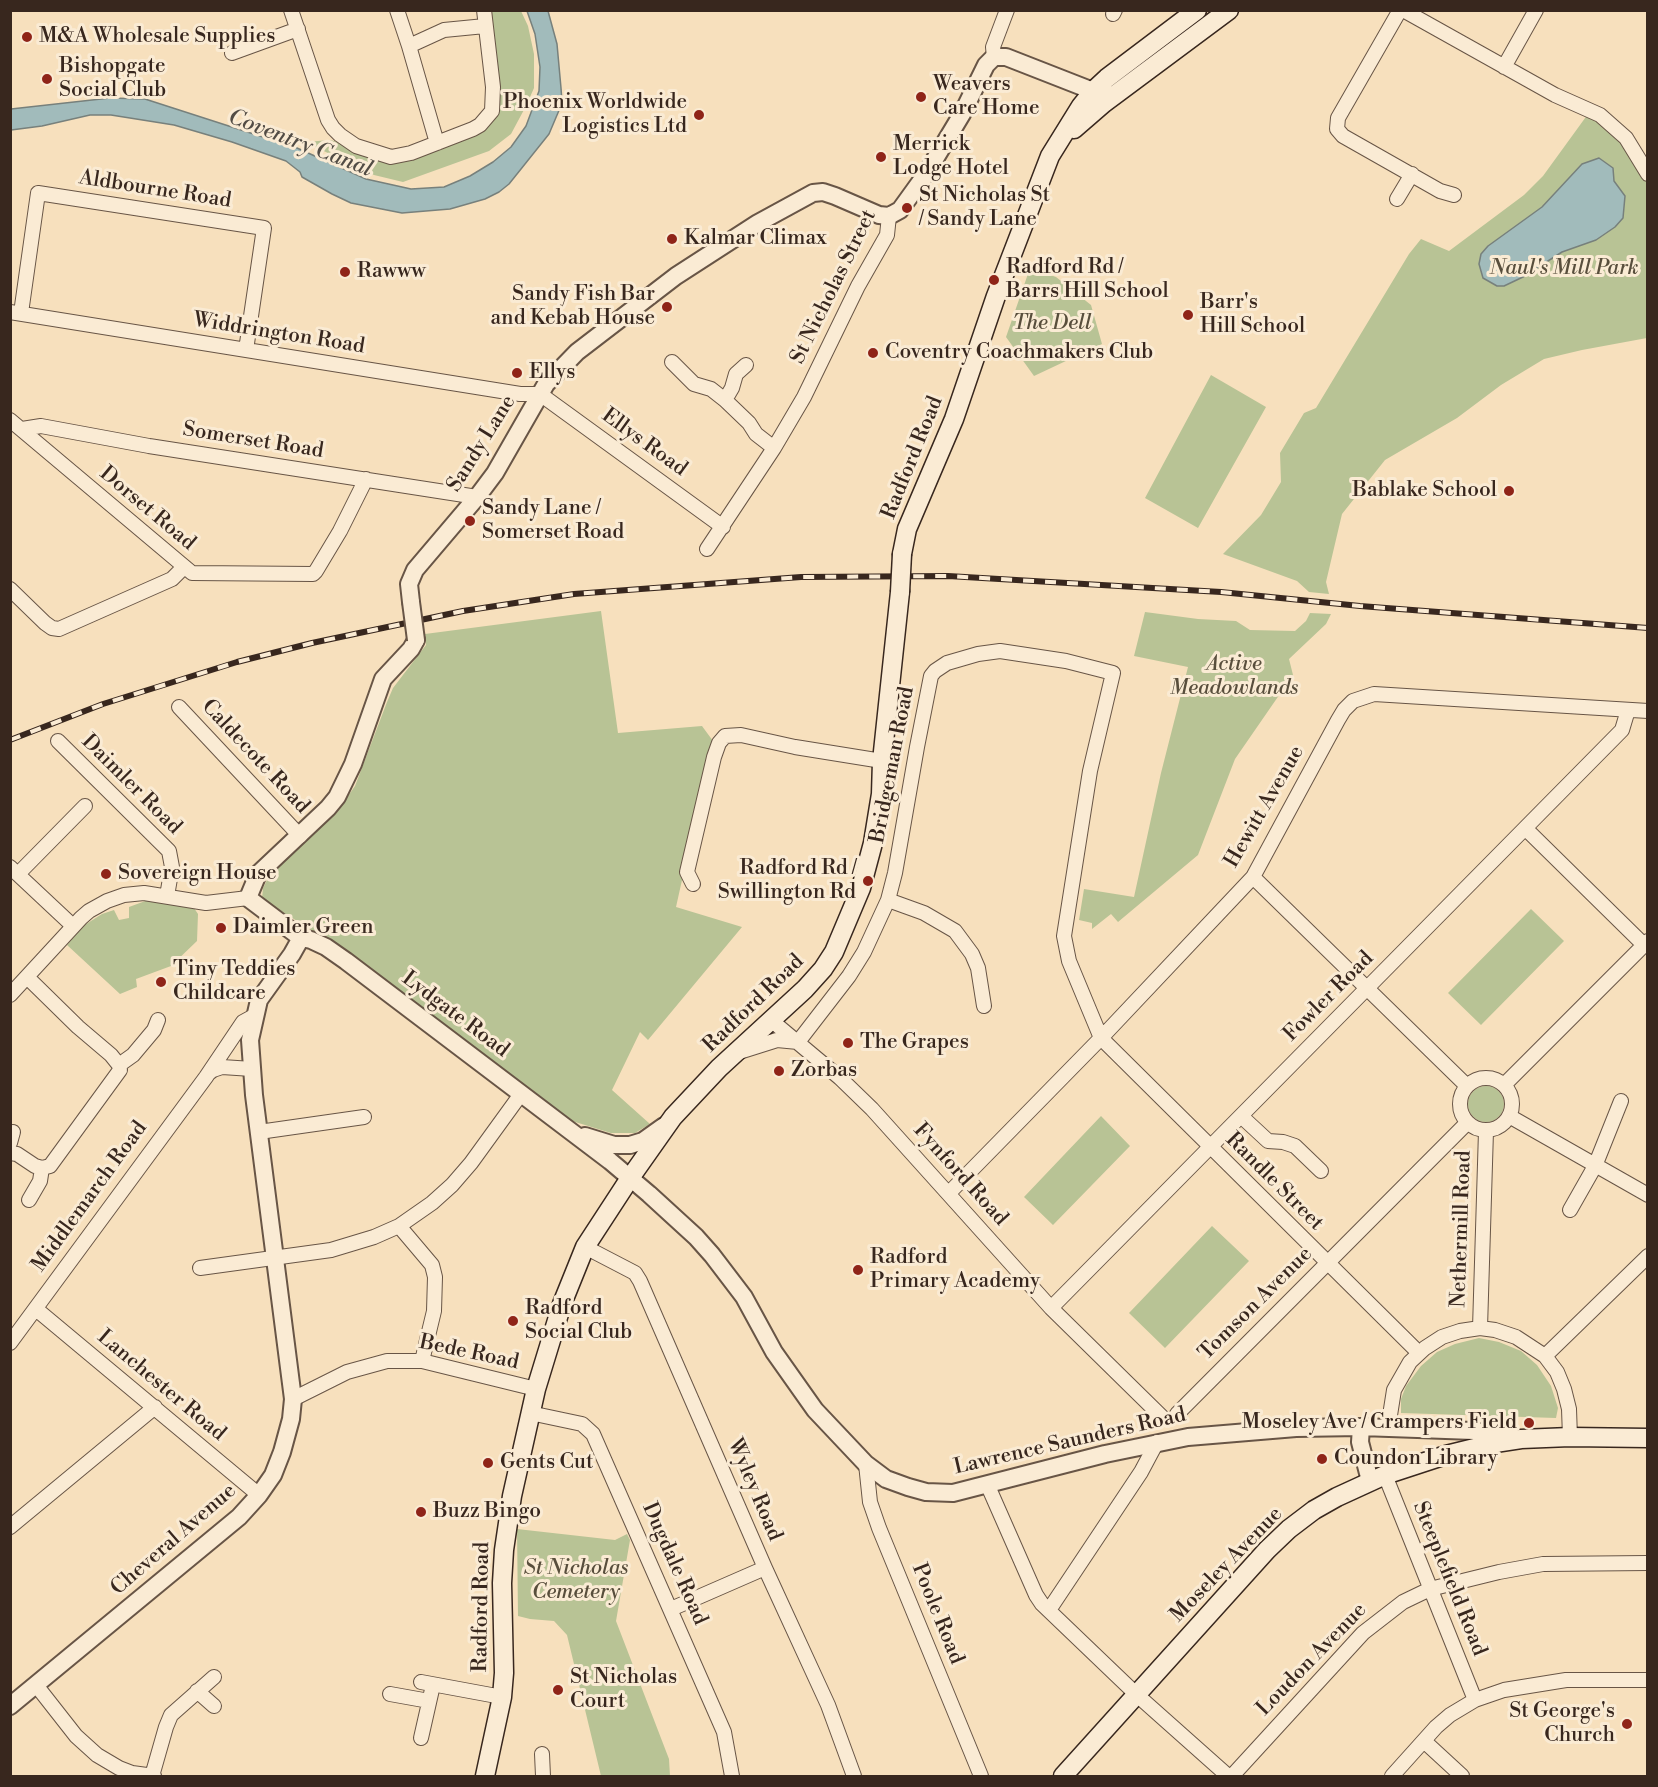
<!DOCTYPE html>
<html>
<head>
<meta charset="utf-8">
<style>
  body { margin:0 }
  #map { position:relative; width:1658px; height:1787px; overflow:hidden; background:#f7e0bd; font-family:"Libre Bodoni",serif }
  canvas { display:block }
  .frame { position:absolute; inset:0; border:12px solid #38271e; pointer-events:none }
</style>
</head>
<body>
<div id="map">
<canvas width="1658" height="1787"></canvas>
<div class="frame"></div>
</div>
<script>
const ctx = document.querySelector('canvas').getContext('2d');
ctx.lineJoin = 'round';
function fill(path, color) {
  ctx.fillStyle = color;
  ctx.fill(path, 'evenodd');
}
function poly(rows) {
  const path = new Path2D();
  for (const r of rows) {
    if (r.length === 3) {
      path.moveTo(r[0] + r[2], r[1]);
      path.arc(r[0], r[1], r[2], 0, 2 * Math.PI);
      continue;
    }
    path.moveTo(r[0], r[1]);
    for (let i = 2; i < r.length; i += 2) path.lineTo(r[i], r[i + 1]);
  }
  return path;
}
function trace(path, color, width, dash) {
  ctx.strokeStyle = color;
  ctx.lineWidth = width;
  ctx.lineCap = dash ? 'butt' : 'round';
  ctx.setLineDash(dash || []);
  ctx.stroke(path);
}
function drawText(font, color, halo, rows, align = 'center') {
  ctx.font = font + ' "Libre Bodoni",serif';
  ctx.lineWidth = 6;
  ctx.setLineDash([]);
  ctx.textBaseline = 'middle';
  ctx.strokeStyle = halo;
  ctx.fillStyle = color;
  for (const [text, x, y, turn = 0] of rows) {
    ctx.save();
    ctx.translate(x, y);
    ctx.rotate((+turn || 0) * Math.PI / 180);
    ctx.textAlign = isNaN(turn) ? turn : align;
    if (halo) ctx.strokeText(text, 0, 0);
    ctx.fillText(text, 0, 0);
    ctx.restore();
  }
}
fill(poly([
  [486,11,521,11,528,26,534,54,534,88,526,106,511,134,489,151,403,182,374,175,305,142,331,140,388,160,495,113],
  [1588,114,1621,139,1647,180,1647,338,1582,350,1544,359,1501,385,1457,418,1385,460,1342,514,1326,582,1329,594,1309,592,1297,581,1223,554,1261,515,1281,482,1280,453,1304,413,1316,408,1409,254,1421,239,1449,251,1524,195,1543,176],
  [1030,268,1056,277,1091,305,1102,344,1034,376,1006,337],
  [1211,375,1266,407,1198,528,1145,498],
  [601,611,618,733,702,726,713,741,676,907,742,927,648,1040,640,1032,612,1090,650,1124,635,1133,611,1133,572,1121,324,938,262,899,263,888,269,876,337,812,355,786,387,702,393,688,426,645,425,634],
  [1145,612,1198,619,1236,621,1250,630,1295,631,1306,621,1310,613,1331,614,1326,624,1289,659,1293,675,1235,759,1198,855,1118,922,1111,914,1092,929,1092,923,1079,920,1084,889,1134,897,1161,773,1188,667,1134,656],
  [148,900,192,905,198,914,197,941,171,966,136,979,137,987,120,994,67,945,83,926,102,914,114,910,119,920,129,918,129,907],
  [1531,909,1564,941,1481,1025,1448,993],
  [1486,1104,18],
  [1101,1116,1130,1146,1053,1225,1024,1197],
  [1212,1226,1249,1261,1165,1348,1129,1313],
  [1479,1338,1499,1342,1521,1351,1537,1365,1551,1386,1558,1408,1556,1418,1401,1413,1401,1399,1406,1386,1421,1366,1437,1352,1455,1344],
  [517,1529,615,1540,627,1534,630,1540,616,1621,669,1759,670,1776,601,1776,567,1635,554,1621,530,1619,518,1616]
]), '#b8c395');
const water = poly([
  [527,11,548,11,557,44,561,88,562,102,560,108,549,134,509,184,499,192,485,199,450,209,402,213,351,203,332,194,302,177,300,172,286,161,232,142,174,125,111,115,90,115,42,126,11,130,11,109,110,98,145,99,297,148,366,179,411,189,444,187,470,176,493,162,511,147,526,126,539,91,540,67,535,34,527,11],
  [1599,158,1613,168,1614,181,1625,196,1623,218,1615,227,1596,240,1562,252,1523,277,1504,286,1497,286,1483,278,1479,264,1481,254,1488,246,1542,207,1582,164,1599,158]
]);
fill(water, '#a1bbbb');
trace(water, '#77807c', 1.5);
const minor = poly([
  [291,10,328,120,333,128,340,135,356,146,391,157,411,153,473,129,480,125,492,111,493,87,484,10],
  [397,10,409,46,437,143],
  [1400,10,1338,118,1337,129,1343,136,1440,191,1454,195],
  [1403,10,1555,95,1600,115,1626,138,1648,174],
  [1113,14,1115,10],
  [409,46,444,30,485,26],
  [232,53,298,29],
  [994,57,993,47,1007,10],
  [1504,67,1536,10],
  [1397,199,1412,174],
  [10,312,520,394,540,394,723,527],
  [21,313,38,193,264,228,246,350],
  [672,362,694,384,711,389,725,400,749,423,756,434,774,448],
  [725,400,732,388,736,374,746,365],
  [10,420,192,573,313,574,316,571,340,531,366,479],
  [22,429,41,426,149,446,477,497],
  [707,549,774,448,804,397,858,286,887,235,889,216],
  [10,589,45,623,52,628,59,629,172,579,183,568],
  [179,707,300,836],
  [58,741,169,851,172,867,167,896],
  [1526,829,1644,945],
  [10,867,73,926],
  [18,874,85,806],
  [1253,877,1467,1086],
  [693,884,687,872,714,757,719,743,725,736,741,735,795,747,882,761],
  [888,900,924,913,955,931,972,954,978,968,984,1006],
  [10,995,81,918,89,911,107,901,124,895,144,893,206,903,248,898],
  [772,1021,840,1078,872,1109,1051,1308,1162,1417],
  [739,1052,777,1040,798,1042,849,976,864,952,888,900,895,873,917,747,931,676,935,671,947,663,978,654,1000,651,1066,661,1113,673,1090,771,1064,936,1069,961,1101,1038,1419,1353],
  [119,1065,133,1055,154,1030,158,1020],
  [209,1073,213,1070,222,1067,252,1069],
  [1486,1104,26],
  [1504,1085,1648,941],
  [1241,1116,1268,1141,1283,1142,1295,1146,1321,1171],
  [1509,1116,1648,1195],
  [259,1132,364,1117],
  [10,1143,13,1132],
  [10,1153,17,1154,35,1166,42,1168,50,1166,120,1070,119,1065,111,1055,78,1027,27,977],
  [949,1193,1101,1038,1253,877,1338,720,1344,710,1353,701,1374,694,1648,711],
  [29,1200,40,1181,42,1168],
  [1570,1210,1595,1166,1621,1101],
  [399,1226,432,1265,435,1277,434,1311,422,1361],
  [585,1247,635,1273,640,1281,765,1568,828,1705,854,1776],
  [200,1268,331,1250,374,1237,399,1226,432,1203,452,1185,471,1163,521,1094],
  [1051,1308,1622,730,1628,710],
  [36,1309,259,1495],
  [1480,1328,1486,1131],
  [10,1343,206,1077,243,1022,254,1016],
  [1545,1356,1648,1256],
  [293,1399,347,1372,387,1361,422,1361,536,1389],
  [530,1413,582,1424,593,1434,724,1732,732,1776],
  [1177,1414,1467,1123],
  [1388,1428,1394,1390,1410,1362,1425,1348,1442,1337,1460,1331,1480,1328,1495,1330,1516,1337,1545,1356,1557,1372,1564,1389,1569,1409,1570,1437],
  [866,1464,870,1502,879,1528,981,1776],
  [1385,1475,1475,1700],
  [988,1486,1036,1595,1042,1604,1137,1695,1228,1776],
  [10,1527,155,1407],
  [671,1609,765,1568],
  [1049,1610,1141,1472,1157,1442],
  [421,1682,502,1697],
  [36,1685,76,1736,97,1755,119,1768,132,1773,154,1776],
  [197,1691,214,1706],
  [390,1694,429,1701],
  [421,1738,433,1685],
  [1424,1741,1462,1776],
  [542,1754,543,1776],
  [152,1776,166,1727,171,1715,214,1677],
  [1232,1776,1363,1633,1403,1602,1430,1589,1499,1572,1543,1564,1648,1563],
  [1392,1776,1436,1727,1450,1715,1475,1700,1504,1690,1566,1680,1648,1680]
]);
const tertiary = poly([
  [411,602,409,584,415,570,477,497,495,473,546,384,577,352,676,276,758,223,813,193,823,192,835,196,879,215,889,216,900,210,926,174,962,114,986,65,994,57,1006,57,1093,91],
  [416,640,411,649,383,679,353,764,337,797,328,808,258,874,248,898,301,938,311,940,326,947,346,961,610,1161,649,1194,696,1237,712,1255,744,1297,774,1352,815,1410,866,1464,886,1479,908,1487,926,1492,953,1493,1105,1454,1188,1437,1296,1428,1361,1427,1474,1431,1514,1438],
  [585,1136,614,1145,630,1145,643,1141,664,1126],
  [1361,1427,1360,1442,1370,1481],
  [10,1706,239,1517,259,1495,273,1475,282,1452,291,1419,293,1399,254,1095,250,1040,259,1000,292,954,301,938]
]);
const secondary = poly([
  [1074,129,1104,103,1229,10],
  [902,554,907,529,954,419,996,296,1050,156,1081,106,1093,91,1107,78,1197,10],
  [485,1776,502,1697,504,1673,502,1583,504,1550,512,1496,536,1389,562,1304,585,1247,630,1178,673,1117,719,1068,805,989,823,969,834,952,861,888,873,843,881,794,882,761,900,592],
  [1063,1776,1267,1550,1289,1529,1314,1510,1337,1497,1385,1475,1446,1455,1495,1443,1521,1439,1570,1437,1648,1438]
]);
trace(minor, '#685546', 16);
trace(tertiary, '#685546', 20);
trace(secondary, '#38271e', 21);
trace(minor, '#faebd4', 14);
trace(tertiary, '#faebd4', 16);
trace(secondary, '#faebd4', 18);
const rail = poly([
  [10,740,103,704,237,662,312,643,463,611,574,594,801,577,948,576,1221,592,1360,606,1648,628]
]);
trace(rail, '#38271e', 6);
trace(rail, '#faebd4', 4, [11]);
const tertiaryBridge = poly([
  [411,602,416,640]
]);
const secondaryBridge = poly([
  [900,592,902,554]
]);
trace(tertiaryBridge, '#685546', 20, []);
trace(secondaryBridge, '#38271e', 21, []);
trace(tertiaryBridge, '#faebd4', 16);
trace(secondaryBridge, '#faebd4', 18);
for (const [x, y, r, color] of [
  [27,37,6,"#8f2418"],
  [47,79,6,"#8f2418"],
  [921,97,6,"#8f2418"],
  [699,115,6,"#8f2418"],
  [881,157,6,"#8f2418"],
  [907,208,6,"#8f2418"],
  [672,239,6,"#8f2418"],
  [345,272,6,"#8f2418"],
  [994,280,6,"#8f2418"],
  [667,307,6,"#8f2418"],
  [1188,315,6,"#8f2418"],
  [873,353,6,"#8f2418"],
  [517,373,6,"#8f2418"],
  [1509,491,6,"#8f2418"],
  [470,521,6,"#8f2418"],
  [106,874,6,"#8f2418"],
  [868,881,6,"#8f2418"],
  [221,928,6,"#8f2418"],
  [161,982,6,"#8f2418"],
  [848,1043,6,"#8f2418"],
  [779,1071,6,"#8f2418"],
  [858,1270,6,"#8f2418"],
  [513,1321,6,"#8f2418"],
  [1529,1423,6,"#8f2418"],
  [1322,1459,6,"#8f2418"],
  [488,1463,6,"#8f2418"],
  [421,1512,6,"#8f2418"],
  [558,1690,6,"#8f2418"],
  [1627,1724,6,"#8f2418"]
]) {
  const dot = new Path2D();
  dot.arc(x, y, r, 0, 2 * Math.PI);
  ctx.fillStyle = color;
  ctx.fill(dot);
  trace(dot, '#faebd4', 2);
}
drawText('21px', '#38271e', '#faebd4', [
  ["M&A Wholesale Supplies",39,37],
  ["Bishopgate",59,67],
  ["Social Club",59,91],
  ["Weavers",933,85],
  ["Care Home",933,109],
  ["Phoenix Worldwide",687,103,"right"],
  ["Logistics Ltd",687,127,"right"],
  ["Merrick",893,145],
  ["Lodge Hotel",893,169],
  ["St Nicholas St",919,196],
  ["/ Sandy Lane",919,220],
  ["Kalmar Climax",684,239],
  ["Radford Rd /",1006,268],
  ["Barrs Hill School",1006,292],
  ["Rawww",357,272],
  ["Sandy Fish Bar",655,295,"right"],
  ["and Kebab House",655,319,"right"],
  ["Barr's",1200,303],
  ["Hill School",1200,327],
  ["Coventry Coachmakers Club",885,353],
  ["Ellys",529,373],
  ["Bablake School",1497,491,"right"],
  ["Sandy Lane /",482,509],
  ["Somerset Road",482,533],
  ["Radford Rd /",856,869,"right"],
  ["Swillington Rd",856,893,"right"],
  ["Sovereign House",118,874],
  ["Daimler Green",233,928],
  ["Tiny Teddies",173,970],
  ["Childcare",173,994],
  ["The Grapes",860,1043],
  ["Zorbas",791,1071],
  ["Radford",870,1258],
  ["Primary Academy",870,1282],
  ["Radford",525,1309],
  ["Social Club",525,1333],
  ["Moseley Ave / Crampers Field",1517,1423,"right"],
  ["Coundon Library",1334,1459],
  ["Gents Cut",500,1463],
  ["Buzz Bingo",433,1512],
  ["St Nicholas",570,1678],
  ["Court",570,1702],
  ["St George's",1615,1712,"right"],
  ["Church",1615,1736,"right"]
], 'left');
drawText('21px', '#38271e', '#faebd4', [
  ["Aldbourne Road",155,190,9],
  ["St Nicholas Street",834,287,-64],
  ["Widdrington Road",279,334,9],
  ["Somerset Road",253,441,9],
  ["Ellys Road",644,443,36],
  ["Sandy Lane",482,444,-58],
  ["Radford Road",913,458,-68],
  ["Dorset Road",147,509,40],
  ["Caldecote Road",255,757,47],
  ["Bridgeman Road",893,765,-79],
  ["Daimler Road",131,785,45],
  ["Hewitt Avenue",1265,807,-60],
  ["Fowler Road",1329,997,-45],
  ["Radford Road",754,1004,-44],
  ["Lydgate Road",455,1015,37],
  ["Fynford Road",960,1175,48],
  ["Randle Street",1274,1182,45],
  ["Middlemarch Road",90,1197,-54],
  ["Nethermill Road",1462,1229,-88],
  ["Tomson Avenue",1256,1304,-45],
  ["Bede Road",469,1353,12],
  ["Lanchester Road",161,1386,40],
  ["Lawrence Saunders Road",1070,1442,-13],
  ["Wyley Road",754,1490,67],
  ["Cheveral Avenue",174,1540,-41],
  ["Dugdale Road",674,1564,66],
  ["Moseley Avenue",1227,1565,-46],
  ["Steeplefield Road",1449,1579,68],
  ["Radford Road",482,1607,-89],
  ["Poole Road",937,1614,68],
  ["Loudon Avenue",1312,1660,-46]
]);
drawText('italic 21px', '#584e3c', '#faebd4', [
  ["Naul's Mill Park",1564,269],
  ["The Dell",1052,324],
  ["Active",1234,665],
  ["Meadowlands",1234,689],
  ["St Nicholas",576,1569],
  ["Cemetery",576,1593]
]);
drawText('italic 22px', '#524c45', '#faebd4', [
  ["Coventry Canal",300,144,21]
]);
</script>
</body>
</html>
